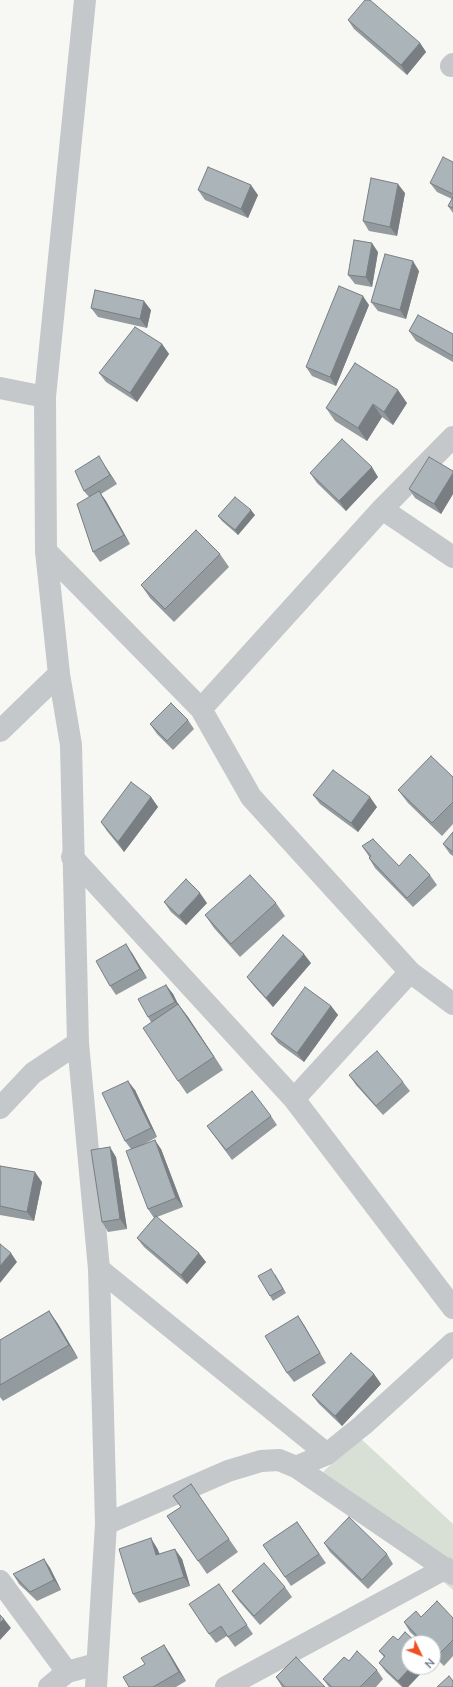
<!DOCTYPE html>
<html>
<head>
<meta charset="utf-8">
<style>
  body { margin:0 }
  #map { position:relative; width:453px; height:1687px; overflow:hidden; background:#f7f7f4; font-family:"Nunito Sans",sans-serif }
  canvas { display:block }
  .north { position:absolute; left:401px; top:1635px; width:40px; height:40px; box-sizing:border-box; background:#fff; border:1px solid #c1c9cf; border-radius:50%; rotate:133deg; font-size:11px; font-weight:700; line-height:16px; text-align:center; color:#657786 }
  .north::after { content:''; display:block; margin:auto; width:14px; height:18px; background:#ec521f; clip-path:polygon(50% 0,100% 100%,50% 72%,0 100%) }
</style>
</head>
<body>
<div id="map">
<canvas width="453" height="1687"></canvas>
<div class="north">N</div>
</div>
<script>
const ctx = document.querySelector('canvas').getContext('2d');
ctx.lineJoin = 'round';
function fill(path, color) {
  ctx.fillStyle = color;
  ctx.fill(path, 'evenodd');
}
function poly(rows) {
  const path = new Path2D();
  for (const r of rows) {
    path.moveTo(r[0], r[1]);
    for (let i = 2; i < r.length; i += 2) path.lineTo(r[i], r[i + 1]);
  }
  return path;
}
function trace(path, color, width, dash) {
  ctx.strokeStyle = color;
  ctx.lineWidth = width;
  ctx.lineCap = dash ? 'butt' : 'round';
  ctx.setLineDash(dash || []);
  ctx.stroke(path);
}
fill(poly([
  [359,1437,453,1524,453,1590,318,1477]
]), '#d8dfd5');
trace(poly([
  [451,66,453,64],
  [0,388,45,397],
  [382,509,453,557],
  [46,551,201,709,251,797,410,972,453,1004],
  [201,709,382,509,453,437],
  [0,731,59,674],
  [72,857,294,1099,410,972],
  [294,1099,453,1308],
  [0,1108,33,1073,78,1043],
  [99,1269,327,1454],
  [296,1467,453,1574],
  [106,1524,228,1471,261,1461,279,1460,296,1467,327,1454,363,1425,453,1343],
  [0,1581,67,1672,97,1664],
  [49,1687,67,1672],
  [226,1687,446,1568]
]), '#c4c8cb', 22);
trace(poly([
  [85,0,45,397,46,551,59,674,71,745,78,1043,99,1269,106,1524,96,1687]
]), '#c4c8cb', 22);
fill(poly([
  [348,20,420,43,426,52,407,75,354,29],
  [453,162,453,213,448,206,452,199,437,192,430,183],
  [198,190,258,195,248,218,205,200],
  [405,193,397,236,369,231,363,221],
  [378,252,372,287,355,284,348,275],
  [419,271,406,319,378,311,371,302],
  [369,305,336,386,312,376,306,367],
  [91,308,151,310,147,328,98,317],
  [409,331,453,334,453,362,416,341],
  [162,344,169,354,137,402,106,382,99,373],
  [355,363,407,403,393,425,382,417,367,441,335,421,326,408],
  [105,466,117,484,101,494,106,501,130,544,100,562,93,552,89,497,84,491],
  [453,471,453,494,441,514,415,498,409,489],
  [310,473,378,477,346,511,317,483],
  [255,515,238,535,222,521,218,516],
  [220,554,229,567,174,622,150,598,141,585],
  [188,720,194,729,173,750,157,734,150,724],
  [453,777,453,824,442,836,408,803,398,790],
  [313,795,377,807,358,832,320,804],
  [151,797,158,807,124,852,107,831,101,822],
  [453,832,453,856,450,854,443,844],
  [362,846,399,866,430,875,437,885,413,907,375,868,369,858,370,858],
  [164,902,207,903,186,925,171,912],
  [276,903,285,916,240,957,214,928,205,915],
  [132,953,147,978,116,995,110,986],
  [311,963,273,1007,254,986,247,977],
  [166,985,173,994,178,1004,188,1017,223,1070,187,1094,178,1081,151,1022,148,1017],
  [331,1006,338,1015,304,1062,278,1043,271,1034],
  [349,1075,403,1082,410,1091,383,1115,356,1085],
  [135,1090,157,1137,144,1144,161,1149,183,1207,157,1217,206,1262,187,1284,144,1247,137,1238,154,1218,148,1209,131,1149,125,1141],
  [271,1116,277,1125,232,1160,207,1126],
  [116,1157,127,1229,108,1232,102,1222],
  [0,1166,42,1182,34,1221,0,1215],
  [275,1274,286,1293,273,1301,270,1296],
  [49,1311,58,1324,78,1358,3,1401,0,1397,0,1340],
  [298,1316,304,1325,326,1363,294,1382,287,1373],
  [374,1374,381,1384,342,1426,319,1404,312,1395],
  [191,1484,238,1552,207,1574,167,1516,181,1507],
  [297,1522,326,1563,291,1586,263,1545],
  [324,1543,387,1554,393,1564,368,1589,330,1552],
  [157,1548,160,1554,182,1559,190,1586,139,1603,133,1594],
  [44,1559,50,1568,61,1590,37,1601,19,1584,13,1574],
  [219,1584,253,1634,235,1647,227,1636,216,1643,209,1634],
  [285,1587,292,1597,260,1625,239,1601,232,1591],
  [453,1618,453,1656,444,1666,433,1655,433,1643,422,1643,410,1632,404,1622],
  [405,1632,416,1643,409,1643,409,1667,426,1668,408,1687,402,1687,386,1672,379,1663,384,1657,379,1651,398,1640],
  [164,1645,170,1654,186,1681,176,1687,129,1687,145,1664],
  [349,1661,377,1670,383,1679,376,1687,329,1687,323,1679],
  [276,1677,325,1687,282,1687]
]), '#939b9f');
fill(poly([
  [420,43,426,52,407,75,401,65],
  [398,184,405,193,397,236,390,227],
  [251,185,258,195,248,218,241,209],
  [372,243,378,252,372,287,366,277],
  [413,261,419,271,406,319,400,310],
  [363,296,369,305,336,386,330,377],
  [144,301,151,310,147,328,140,319],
  [162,344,169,354,137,402,130,393],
  [398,390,407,403,393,425,384,412],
  [373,404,382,417,367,441,358,428],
  [99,456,105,466,117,484,110,475],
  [372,467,378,477,346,511,339,501],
  [453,473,453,494,441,514,434,504],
  [99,491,106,501,130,544,124,535],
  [251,510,255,515,238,535,235,530],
  [151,797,158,807,124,852,118,842],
  [370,797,377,807,358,832,351,823],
  [200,893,207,903,186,925,179,916],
  [126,944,132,953,147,978,140,969],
  [304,954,311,963,273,1007,266,998],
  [166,985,173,994,182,1012,175,1002],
  [178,1004,188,1017,223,1070,214,1057],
  [331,1006,338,1015,304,1062,297,1053],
  [128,1081,135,1090,157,1137,151,1128],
  [155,1140,161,1149,183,1207,176,1198],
  [110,1147,116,1157,127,1229,120,1219],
  [35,1172,42,1182,34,1221,27,1212],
  [11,1253,17,1262,0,1283,0,1266],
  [199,1253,206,1262,187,1284,181,1275],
  [49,1311,58,1324,78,1358,69,1345],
  [298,1316,304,1325,326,1363,320,1353],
  [374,1374,381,1384,342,1426,335,1416],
  [151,1538,157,1548,163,1565,156,1555],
  [175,1549,182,1559,190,1586,184,1577],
  [44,1559,50,1568,61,1590,54,1580],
  [4,1619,11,1628,0,1640,0,1623],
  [164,1645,170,1654,186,1681,179,1672],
  [411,1667,425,1667,426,1668,408,1687,403,1687,398,1681]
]), '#787e82');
const building = poly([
  [365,0,370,0,420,43,401,65,348,20,365,0],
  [443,157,453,162,453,194,430,183,443,157],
  [208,167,251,185,241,209,198,190,208,167],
  [371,178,398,184,390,227,363,221,371,178],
  [453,197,453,208,448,206,453,197],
  [354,240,372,243,366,277,348,275,354,240],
  [385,254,413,261,400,310,371,302,385,254],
  [339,286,363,296,330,377,306,367,339,286],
  [95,290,144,301,140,319,91,308,95,290],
  [418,315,453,334,453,356,409,331,418,315],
  [135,327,162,344,130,393,99,373,135,327],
  [355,363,398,390,384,412,373,404,358,428,326,408,355,363],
  [342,439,372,467,339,501,310,473,342,439],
  [99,456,110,475,84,491,75,471,99,456],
  [429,457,453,471,453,473,434,504,409,489,429,457],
  [99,491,124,535,93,552,77,504,99,491],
  [235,497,251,510,235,530,218,516,235,497],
  [196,530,220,554,165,609,141,585,196,530],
  [171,703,188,720,167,741,150,724,171,703],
  [431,756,453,777,453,802,432,823,398,790,431,756],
  [333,770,370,797,351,823,313,795,333,770],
  [131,782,151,797,118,842,101,822,131,782],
  [453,832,453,852,443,844,453,832],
  [373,839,399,866,410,854,430,875,407,898,369,858,371,856,362,846,373,839],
  [250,875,276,903,231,944,205,915,250,875],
  [186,879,200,893,179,916,164,902,186,879],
  [283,935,304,954,266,998,247,977,283,935],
  [126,944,140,969,110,986,96,961,126,944],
  [166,985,175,1002,148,1017,138,999,166,985],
  [305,987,331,1006,297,1053,271,1034,305,987],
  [178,1004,214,1057,178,1081,143,1028,178,1004],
  [377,1051,403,1082,376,1106,349,1075,377,1051],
  [128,1081,151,1128,125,1141,102,1093,128,1081],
  [252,1091,271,1116,226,1150,207,1126,252,1091],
  [155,1140,176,1198,148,1209,126,1151,155,1140],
  [110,1147,120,1219,102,1222,91,1150,110,1147],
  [0,1166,35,1172,27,1212,0,1206,0,1166],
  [156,1216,199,1253,181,1275,137,1238,156,1216],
  [0,1244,11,1253,0,1266,0,1244],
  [271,1269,283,1289,270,1296,258,1276,271,1269],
  [49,1311,69,1345,0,1385,0,1340,49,1311],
  [298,1316,320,1353,287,1373,265,1336,298,1316],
  [351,1353,374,1374,335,1416,312,1395,351,1353],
  [191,1484,229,1539,198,1561,167,1516,181,1507,173,1496,191,1484],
  [349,1517,387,1554,362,1580,324,1543,349,1517],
  [297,1522,319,1554,285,1577,263,1545,297,1522],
  [151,1538,156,1555,175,1549,184,1577,133,1594,119,1549,151,1538],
  [44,1559,54,1580,30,1592,13,1574,44,1559],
  [264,1563,285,1587,254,1616,232,1591,264,1563],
  [219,1584,247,1625,228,1637,221,1626,209,1634,189,1604,219,1584],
  [437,1601,453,1618,453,1640,437,1656,433,1652,433,1643,424,1643,404,1622,416,1611,421,1617,437,1601],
  [0,1615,4,1619,0,1623,0,1615],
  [405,1632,416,1642,409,1643,409,1667,411,1667,398,1681,379,1663,385,1656,379,1651,393,1636,398,1640,405,1632],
  [164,1645,179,1672,153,1687,129,1687,123,1677,145,1664,141,1658,164,1645],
  [357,1651,377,1670,360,1687,332,1687,323,1679,344,1657,349,1661,357,1651],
  [296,1657,325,1687,285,1687,276,1677,296,1657],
  [449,1676,453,1681,453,1687,437,1687,449,1676]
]);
fill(building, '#abb4b9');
trace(building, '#787e82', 1);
</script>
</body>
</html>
